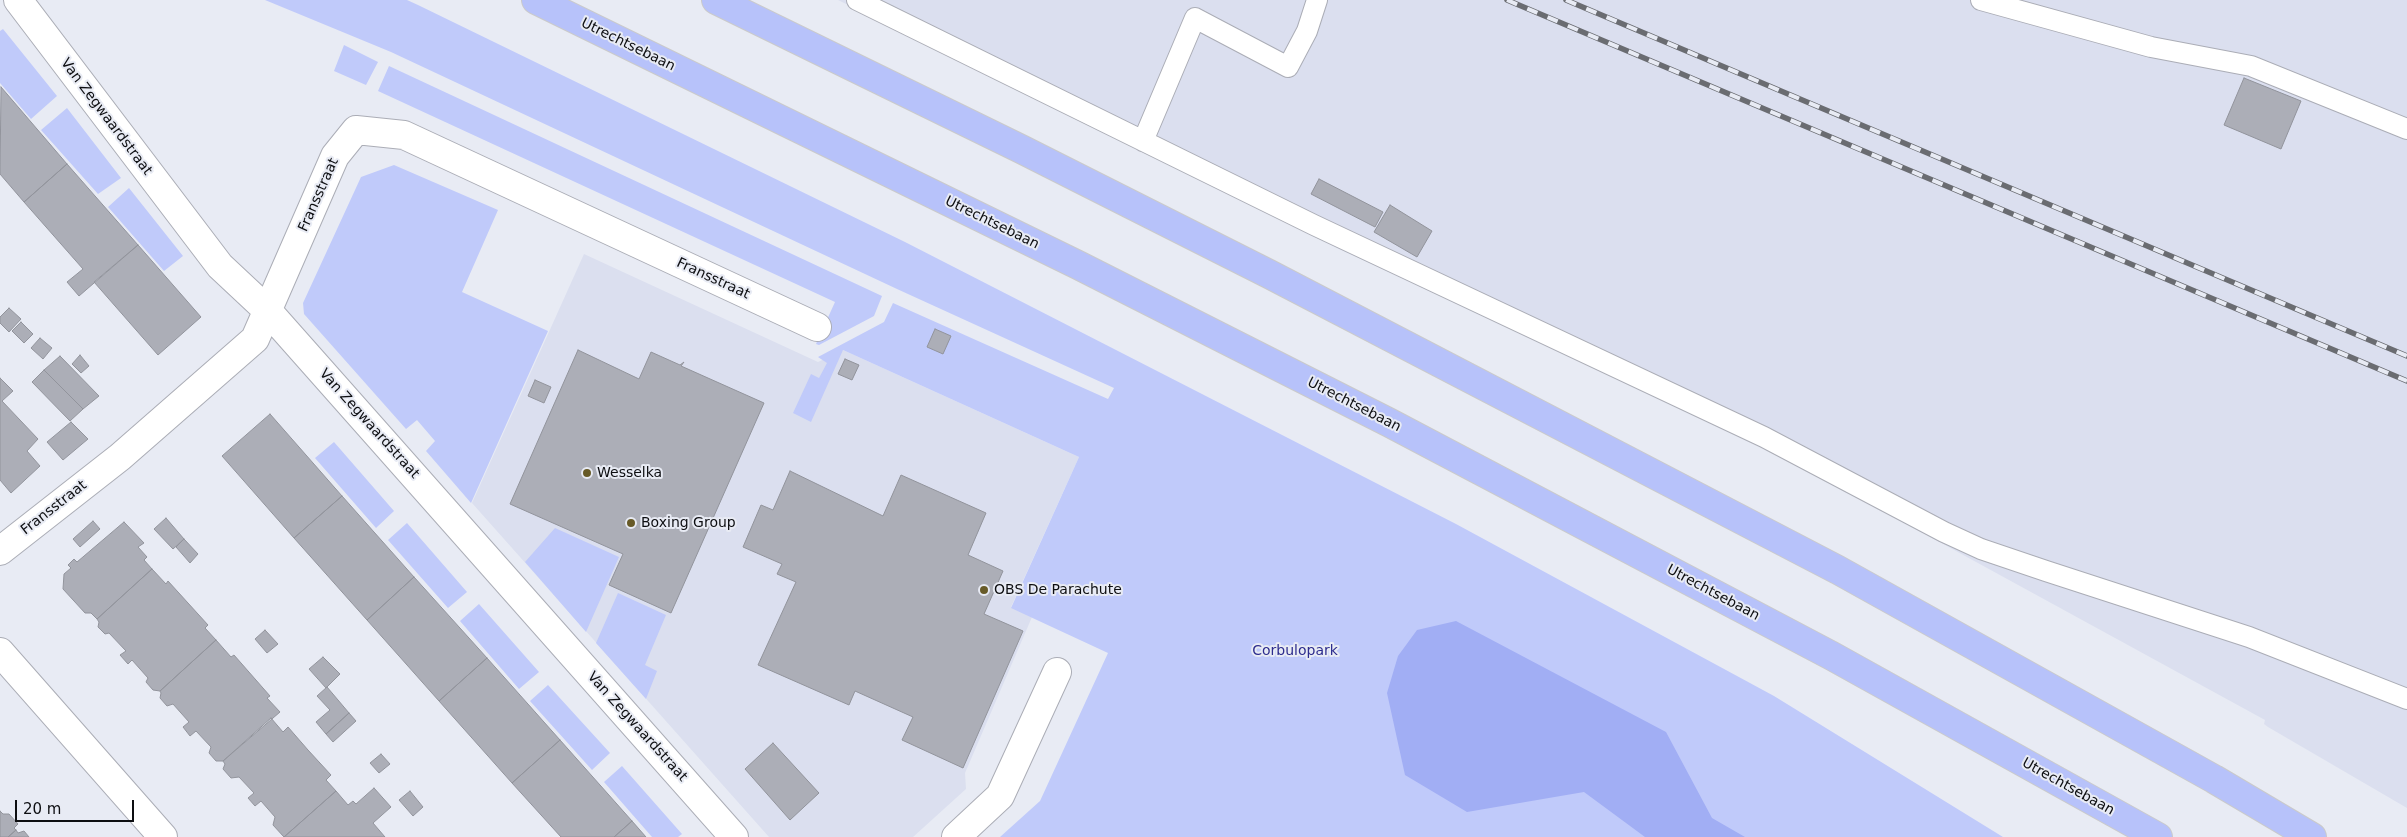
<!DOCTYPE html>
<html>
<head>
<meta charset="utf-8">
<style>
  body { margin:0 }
  #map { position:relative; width:2407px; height:837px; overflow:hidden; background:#e8ebf4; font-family:"DejaVu Sans",sans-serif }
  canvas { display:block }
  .scale { position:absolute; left:15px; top:800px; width:119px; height:22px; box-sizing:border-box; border:2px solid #0d0e11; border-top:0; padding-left:6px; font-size:15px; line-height:18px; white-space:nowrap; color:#0d0e11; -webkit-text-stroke:4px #e8ebf4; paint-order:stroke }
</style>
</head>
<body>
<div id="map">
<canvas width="2407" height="837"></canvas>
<div class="scale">20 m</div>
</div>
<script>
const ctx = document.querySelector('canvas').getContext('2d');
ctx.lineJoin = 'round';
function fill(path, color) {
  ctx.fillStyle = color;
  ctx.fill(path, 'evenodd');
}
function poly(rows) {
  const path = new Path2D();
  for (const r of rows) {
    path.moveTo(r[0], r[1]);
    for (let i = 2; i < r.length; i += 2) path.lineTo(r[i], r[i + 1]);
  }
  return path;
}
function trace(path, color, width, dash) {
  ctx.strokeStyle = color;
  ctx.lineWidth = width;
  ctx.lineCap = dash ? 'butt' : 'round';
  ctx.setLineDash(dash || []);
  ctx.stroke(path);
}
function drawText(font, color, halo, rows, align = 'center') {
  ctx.font = font + ' "DejaVu Sans",sans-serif';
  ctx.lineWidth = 4;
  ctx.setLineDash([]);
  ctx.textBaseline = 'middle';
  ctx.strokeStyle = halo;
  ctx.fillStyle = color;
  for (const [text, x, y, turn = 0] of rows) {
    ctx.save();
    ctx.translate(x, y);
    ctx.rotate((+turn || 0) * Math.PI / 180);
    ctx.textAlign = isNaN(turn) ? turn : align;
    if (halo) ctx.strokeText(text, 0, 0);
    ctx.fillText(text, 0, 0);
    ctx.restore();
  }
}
fill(poly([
  [838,0,2407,0,2407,808,2268,727,2264,724,2265,720,1795,463,1693,412,1341,250],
  [584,254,818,362,843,350,1079,457,1011,607,1032,617,965,773,966,789,913,837,769,837,472,503]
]), '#dbdfef');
fill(poly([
  [265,0,407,0,418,5,905,242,1456,524,1774,696,2003,837,1000,837,1040,801,1108,653,1011,608,1079,457,843,350,811,422,793,413,811,374,819,378,827,363,818,357,884,322,893,303,1108,399,1114,388,897,289,391,52],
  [3,29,57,96,31,119,0,83,0,31],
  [344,45,378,62,366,85,334,71],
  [389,66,882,296,874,316,819,345,816,344,835,302,378,91],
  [67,108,121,178,98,194,41,130],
  [394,165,498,210,462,292,548,331,471,503,426,451,435,441,417,420,406,429,304,314,303,303,361,177],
  [129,188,183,256,164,271,108,207],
  [334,442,394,511,376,528,315,458],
  [407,523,467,592,448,608,388,540],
  [555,528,619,557,586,632,525,562],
  [618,593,666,615,645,665,657,671,646,699,596,643],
  [479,604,539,672,519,689,460,621],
  [548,685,610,753,592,770,530,701],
  [622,766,682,834,678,837,652,837,604,782]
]), '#c0cafa');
fill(poly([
  [1456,621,1666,732,1712,818,1745,837,1645,837,1584,792,1467,812,1405,775,1387,693,1398,656,1417,630]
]), '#a1aef4');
const building = poly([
  [2244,78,2301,101,2281,149,2224,125,2244,78],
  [1,87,67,164,24,202,0,174,1,87],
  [67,164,138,245,79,296,67,282,83,269,24,202,67,164],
  [1319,179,1383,212,1375,227,1311,194,1319,179],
  [1390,205,1432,231,1417,257,1374,232,1390,205],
  [138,245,201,317,158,355,94,282,138,245],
  [9,308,21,319,9,332,0,323,0,317,9,308],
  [21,322,33,334,24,343,12,331,21,322],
  [935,329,951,336,943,354,927,347,935,329],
  [40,338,52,348,43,359,31,348,40,338],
  [578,350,639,379,651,352,680,365,684,362,681,366,764,403,671,613,609,585,623,554,510,504,578,350],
  [80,355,89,366,81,373,72,364,80,355],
  [60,356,99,396,83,409,44,370,60,356],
  [845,359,859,365,852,380,838,374,845,359],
  [44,370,83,409,70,421,32,382,44,370],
  [0,378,13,391,2,401,38,439,27,451,40,466,11,493,0,480,0,378],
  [535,380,551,387,544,403,528,396,535,380],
  [270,414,342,496,294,538,222,456,270,414],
  [71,422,88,439,63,460,47,442,71,422],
  [790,471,883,516,901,475,986,513,968,555,1003,571,984,614,1023,631,963,768,902,740,913,717,855,691,849,705,758,665,796,582,777,574,782,564,743,547,761,505,773,510,790,471],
  [342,496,414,577,367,620,294,538,342,496],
  [166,518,184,539,173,549,154,529,166,518],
  [93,521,100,529,80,547,73,539,93,521],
  [124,522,144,543,138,547,147,557,144,560,152,569,97,619,91,613,85,613,63,589,64,574,71,568,68,565,74,559,77,562,124,522],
  [184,539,198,554,190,563,176,547,184,539],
  [152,569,166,584,168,581,208,625,205,628,216,640,160,691,153,690,146,682,148,678,132,660,128,664,120,655,126,651,109,633,105,634,98,627,99,622,97,619,152,569],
  [414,577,487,658,439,701,367,620,414,577],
  [265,630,278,644,267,653,255,639,265,630],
  [216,640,231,657,234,655,270,696,267,698,280,712,223,761,216,761,209,753,211,747,196,731,190,736,183,727,189,722,173,704,167,706,160,698,161,693,160,691,216,640],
  [323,657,340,674,326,688,309,669,323,657],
  [487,658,560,740,512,783,439,701,487,658],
  [327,687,349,713,326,734,316,722,330,710,317,696,327,687],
  [349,713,356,721,333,742,326,734,349,713],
  [271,718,283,732,288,727,308,750,331,775,326,780,336,791,284,837,273,825,275,817,261,801,255,806,248,798,254,793,239,777,231,778,223,769,225,764,223,761,271,718],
  [560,740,632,821,614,837,561,837,512,783,560,740],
  [773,743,819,793,790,820,745,769,773,743],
  [381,754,390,764,379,773,370,763,381,754],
  [374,788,391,807,373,823,385,837,284,837,336,791,348,805,353,801,356,804,374,788],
  [410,791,423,807,413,816,399,800,410,791],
  [0,811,3,814,9,814,18,824,14,828,16,830,8,837,0,837,0,811],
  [632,821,646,837,614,837,632,821],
  [16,830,18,833,24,831,29,837,8,837,16,830]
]);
fill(building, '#acaeb7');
trace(building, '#92949c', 1);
const service = poly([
  [857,0,1314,225,1764,437,1944,532,1981,549,2046,571,2249,637,2407,699],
  [1981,0,2151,47,2251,66,2407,129],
  [1143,141,1195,18,1288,67,1307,31,1317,0]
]);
const minor = poly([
  [18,0,220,266,267,310,734,837],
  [0,551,120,457,255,339,335,156,356,130,404,135,817,327],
  [0,652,163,837],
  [956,837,1000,796,1057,672]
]);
const motorway = poly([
  [536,0,1078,265,1390,423,1832,656,2158,837],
  [716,0,1021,149,1269,274,1838,570,2214,779,2312,837]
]);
trace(service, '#abadb6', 22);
trace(minor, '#abadb6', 30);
trace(motorway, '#cacacb', 30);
trace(service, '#fff', 20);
trace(minor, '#fff', 28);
trace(motorway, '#b7c2fa', 28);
const rail = poly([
  [1507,0,2407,381],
  [1566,0,2407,356]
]);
trace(rail, '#6a6c71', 5.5);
trace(rail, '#e8ebf4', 4, [11]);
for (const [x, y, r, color] of [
  [587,473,5,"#675a27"],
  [631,523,5,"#675a27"],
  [984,590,5,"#675a27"]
]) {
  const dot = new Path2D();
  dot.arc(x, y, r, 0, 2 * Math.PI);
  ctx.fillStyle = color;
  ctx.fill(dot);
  trace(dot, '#e8ebf4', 2);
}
drawText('14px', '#0d0e11', '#e8ebf4', [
  ["Utrechtsebaan",628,45,26],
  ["Van Zegwaardstraat",106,117,53],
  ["Fransstraat",319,195,-66],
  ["Utrechtsebaan",992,223,26],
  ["Fransstraat",713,279,25],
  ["Utrechtsebaan",1354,405,27],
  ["Van Zegwaardstraat",369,424,48],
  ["Fransstraat",54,508,-38],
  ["Utrechtsebaan",1713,593,28],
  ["Van Zegwaardstraat",637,727,48],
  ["Utrechtsebaan",2068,787,29]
]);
drawText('14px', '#0d0e11', '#e8ebf4', [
  ["Wesselka",597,473],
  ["Boxing Group",641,523],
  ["OBS De Parachute",994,590]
], 'left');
drawText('14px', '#2d2c8e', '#e8ebf4', [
  ["Corbulopark",1295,651]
]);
</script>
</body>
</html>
